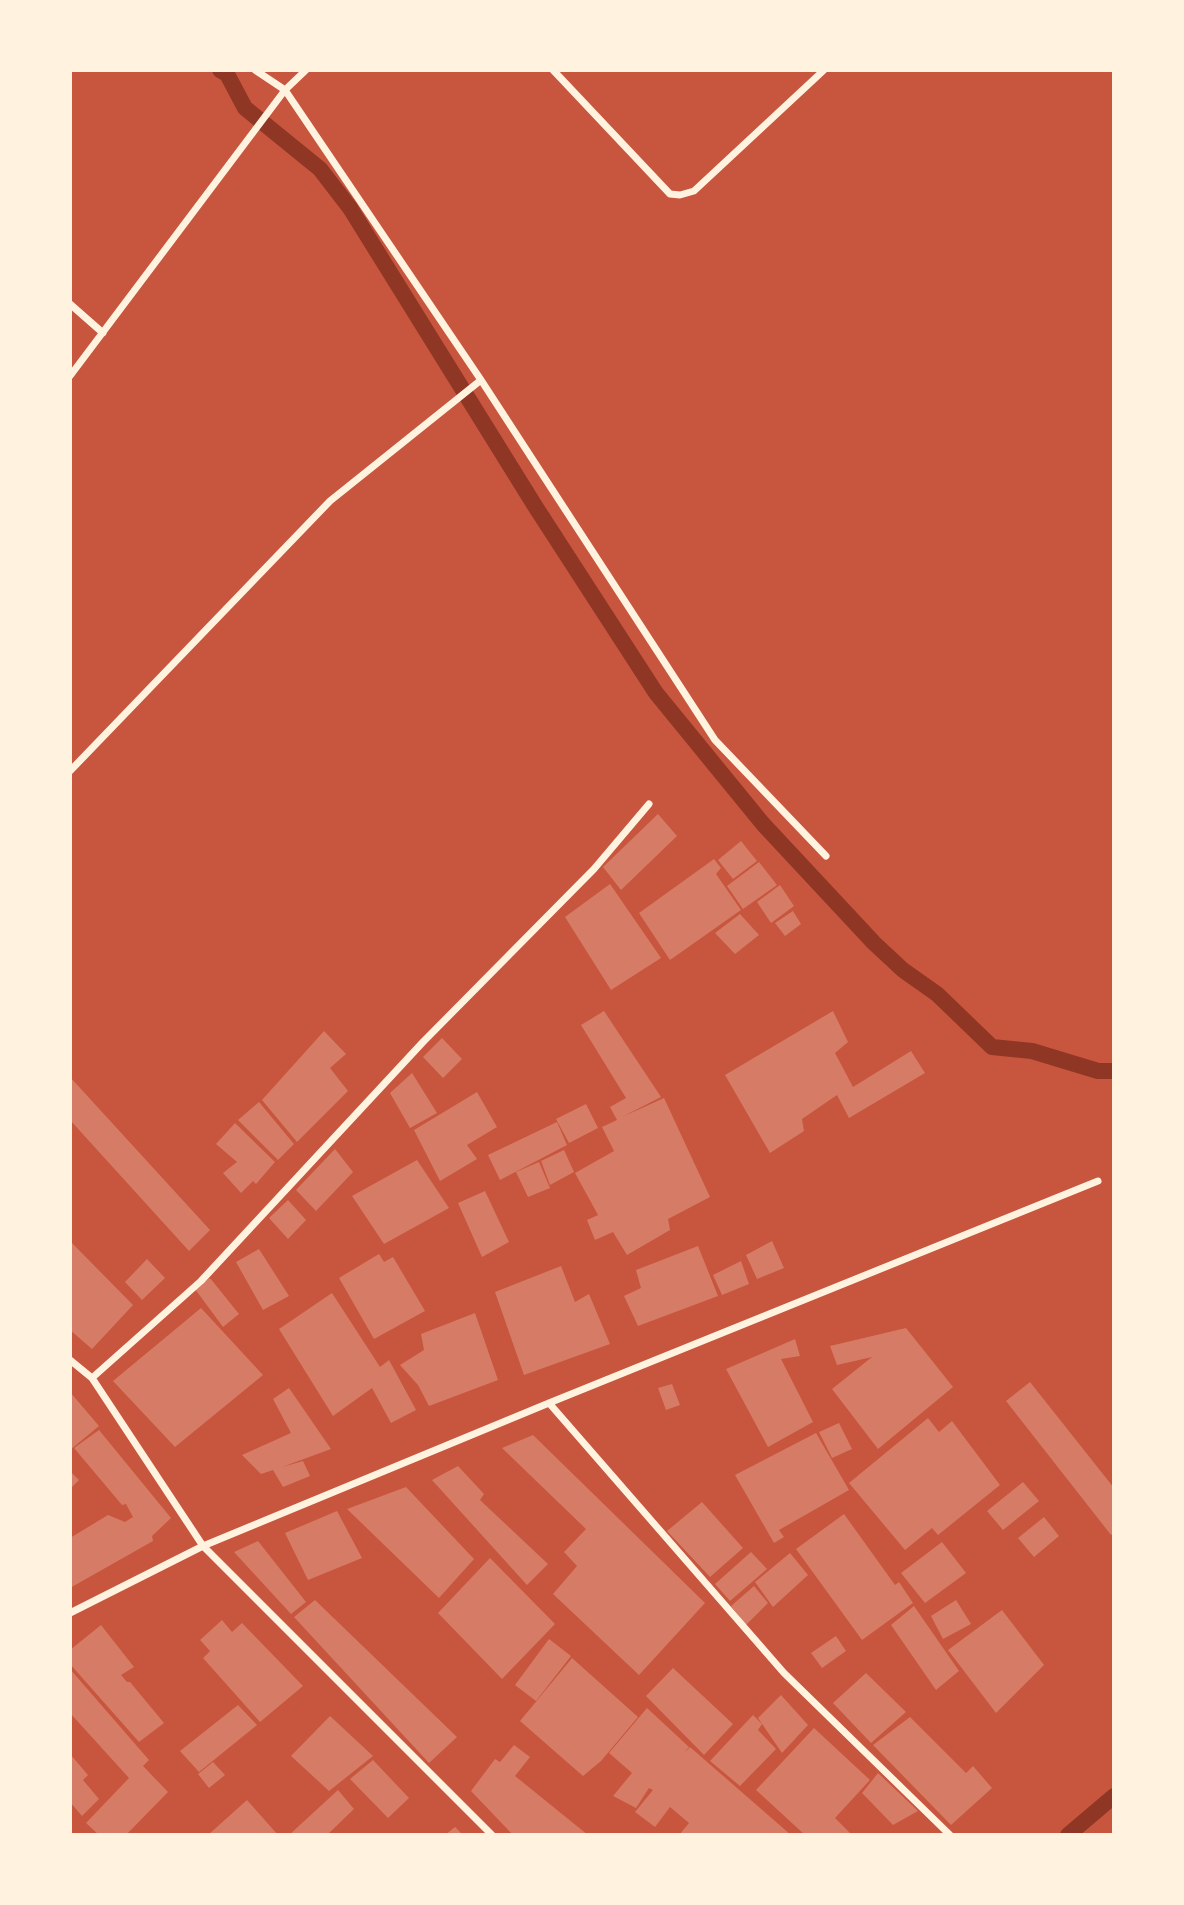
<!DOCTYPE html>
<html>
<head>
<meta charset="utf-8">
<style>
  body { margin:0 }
  #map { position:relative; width:1184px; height:1905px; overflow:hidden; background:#c8553d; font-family:"Fira Sans",sans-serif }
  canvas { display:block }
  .frame { position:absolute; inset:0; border:72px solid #fff3e0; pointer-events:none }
</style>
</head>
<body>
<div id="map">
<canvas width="1184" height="1905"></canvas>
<div class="frame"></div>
</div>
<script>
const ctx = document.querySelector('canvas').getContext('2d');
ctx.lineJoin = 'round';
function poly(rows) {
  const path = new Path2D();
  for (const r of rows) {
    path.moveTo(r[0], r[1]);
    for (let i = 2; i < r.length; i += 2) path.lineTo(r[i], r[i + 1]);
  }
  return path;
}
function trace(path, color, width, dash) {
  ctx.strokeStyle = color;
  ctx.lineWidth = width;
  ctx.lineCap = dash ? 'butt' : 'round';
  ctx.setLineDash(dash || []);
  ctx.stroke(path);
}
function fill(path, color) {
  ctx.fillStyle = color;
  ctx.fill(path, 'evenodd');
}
trace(poly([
  [220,70,227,74,245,108,320,169,350,208,535,506,656,693,763,824,874,943,903,970,937,994,992,1047,1032,1051,1098,1071,1114,1071],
  [1068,1835,1114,1796]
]), '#8f3625', 16);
fill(poly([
  [658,814,677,836,621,890,603,867],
  [741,841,757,861,733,879,718,860],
  [714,859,721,868,716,874,741,910,670,960,639,913],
  [759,862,777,885,743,909,727,886],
  [610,884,661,958,611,990,565,917],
  [780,885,794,906,771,923,757,902],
  [793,911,801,924,785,936,775,923],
  [740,914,759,935,735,954,715,933],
  [604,1011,661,1097,622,1117,664,1098,710,1197,668,1219,670,1230,627,1255,613,1232,595,1240,587,1220,598,1215,575,1173,614,1151,602,1127,617,1120,610,1107,626,1098,581,1025],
  [833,1011,848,1042,835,1053,853,1087,911,1051,925,1073,849,1118,837,1095,802,1119,804,1131,770,1153,725,1075],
  [324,1031,346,1054,330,1068,348,1091,297,1142,262,1100],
  [442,1038,462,1059,443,1078,423,1057],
  [412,1073,437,1113,410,1128,390,1093],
  [70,1077,210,1230,189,1251,70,1120],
  [477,1092,497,1127,467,1145,477,1159,440,1181,414,1130],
  [259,1102,294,1144,278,1160,238,1120],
  [586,1104,598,1128,569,1143,556,1119],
  [557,1122,567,1145,500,1180,488,1155],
  [235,1123,275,1162,256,1184,253,1181,241,1193,223,1173,237,1162,216,1144],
  [335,1149,353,1172,316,1211,296,1190],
  [564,1150,574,1172,550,1185,541,1161],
  [417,1160,449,1208,384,1244,352,1196],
  [539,1162,550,1188,528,1197,516,1172],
  [485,1191,509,1242,482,1257,458,1203],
  [288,1200,306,1220,288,1239,269,1218],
  [70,1241,133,1305,92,1349,70,1330],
  [772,1241,784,1268,757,1279,746,1255],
  [698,1246,718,1296,638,1326,624,1296,641,1288,636,1270],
  [259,1249,289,1296,263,1310,236,1262],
  [379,1254,384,1262,393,1257,425,1311,374,1339,339,1278],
  [147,1259,165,1278,142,1300,125,1282],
  [741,1261,749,1284,722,1295,713,1275],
  [561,1266,575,1302,589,1294,610,1344,524,1375,495,1292],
  [210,1278,239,1314,223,1327,195,1289],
  [332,1293,380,1367,389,1360,416,1410,391,1423,372,1388,333,1416,279,1329],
  [201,1308,263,1375,175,1447,113,1381],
  [475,1313,498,1380,429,1406,418,1385,400,1365,424,1350,421,1334],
  [906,1328,953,1387,878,1449,832,1389,872,1357,837,1365,830,1346],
  [795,1339,800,1356,781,1359,813,1422,768,1447,726,1369],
  [1030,1382,1114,1488,1114,1533,1111,1535,1006,1401],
  [672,1384,680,1405,666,1410,658,1388],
  [289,1388,331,1449,282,1467,303,1461,310,1476,283,1487,273,1470,261,1474,242,1455,291,1433,273,1399],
  [70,1392,99,1426,70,1450],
  [928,1418,939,1432,952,1421,1000,1485,938,1535,932,1528,905,1550,849,1483],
  [839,1423,852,1449,832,1458,819,1432],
  [99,1430,171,1518,152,1536,153,1541,70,1588,70,1538,108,1515,125,1522,133,1517,126,1504,122,1505,74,1448],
  [816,1433,849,1490,779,1530,784,1537,774,1543,735,1475],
  [533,1435,705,1603,639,1675,553,1594,577,1566,564,1552,586,1529,502,1448],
  [458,1466,484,1494,480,1500,548,1564,527,1585,432,1480],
  [70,1471,79,1480,70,1489],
  [1023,1482,1039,1501,1003,1530,987,1511],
  [406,1487,474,1559,439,1598,347,1509],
  [702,1502,743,1548,710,1577,667,1531],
  [337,1511,362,1558,308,1580,285,1533],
  [844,1514,895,1585,899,1582,913,1603,862,1640,796,1549],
  [1044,1517,1059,1536,1034,1557,1018,1538],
  [258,1541,306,1602,291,1614,234,1552],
  [942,1542,966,1573,925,1603,901,1573],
  [751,1552,767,1569,730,1601,715,1584],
  [790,1553,808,1575,773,1607,755,1582],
  [490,1558,555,1624,502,1679,438,1613],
  [754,1586,768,1603,746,1625,731,1606],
  [315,1600,457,1737,429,1763,294,1617],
  [956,1600,971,1624,943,1639,931,1616],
  [914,1606,959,1671,936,1690,891,1625],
  [1002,1610,1044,1665,996,1713,948,1650],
  [222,1620,232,1632,242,1623,303,1686,260,1722,203,1658,210,1651,200,1640],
  [101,1625,134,1667,121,1675,127,1682,130,1682,164,1723,139,1742,70,1664,70,1650],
  [836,1636,846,1651,822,1668,811,1653],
  [549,1639,571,1656,536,1701,515,1685],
  [572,1658,638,1717,601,1761,583,1776,520,1721],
  [673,1668,733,1724,704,1755,646,1696],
  [70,1669,149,1760,143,1766,168,1792,126,1835,99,1835,86,1823,129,1778,70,1713],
  [866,1673,906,1712,871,1743,833,1703],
  [781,1695,808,1725,782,1753,758,1718],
  [238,1705,257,1725,199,1772,180,1751],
  [647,1708,689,1747,684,1753,690,1747,791,1835,679,1835,689,1823,670,1807,655,1827,635,1812,653,1790,649,1788,636,1808,613,1796,632,1773,609,1753],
  [753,1715,762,1724,758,1730,776,1749,740,1786,710,1761],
  [330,1716,373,1756,329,1791,291,1756],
  [910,1717,966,1773,973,1766,992,1788,951,1825,873,1745],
  [814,1728,870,1780,835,1818,852,1835,805,1835,756,1790],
  [514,1745,530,1757,515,1776,588,1835,513,1835,471,1791,495,1759,500,1762],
  [70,1754,88,1775,83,1780,99,1799,82,1816,70,1802],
  [373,1760,409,1798,388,1818,350,1779],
  [213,1762,225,1775,209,1788,198,1774],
  [878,1773,918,1811,893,1825,862,1793],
  [338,1790,354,1809,327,1835,289,1835],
  [247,1800,278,1835,208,1835],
  [455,1827,463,1835,445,1835]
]), '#d67c66');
trace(poly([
  [255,70,285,90,481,380,715,740,826,856],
  [553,70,670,194,680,195,694,191,824,70],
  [70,304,103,333],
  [70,376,285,90,306,70],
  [70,771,330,501,481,380],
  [70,1360,92,1378,203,1546,492,1835],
  [92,1378,201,1281,423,1042,594,869,649,804],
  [549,1403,784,1673,950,1835],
  [70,1613,203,1546,549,1403,1098,1181]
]), '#fff3e0', 7);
</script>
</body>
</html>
